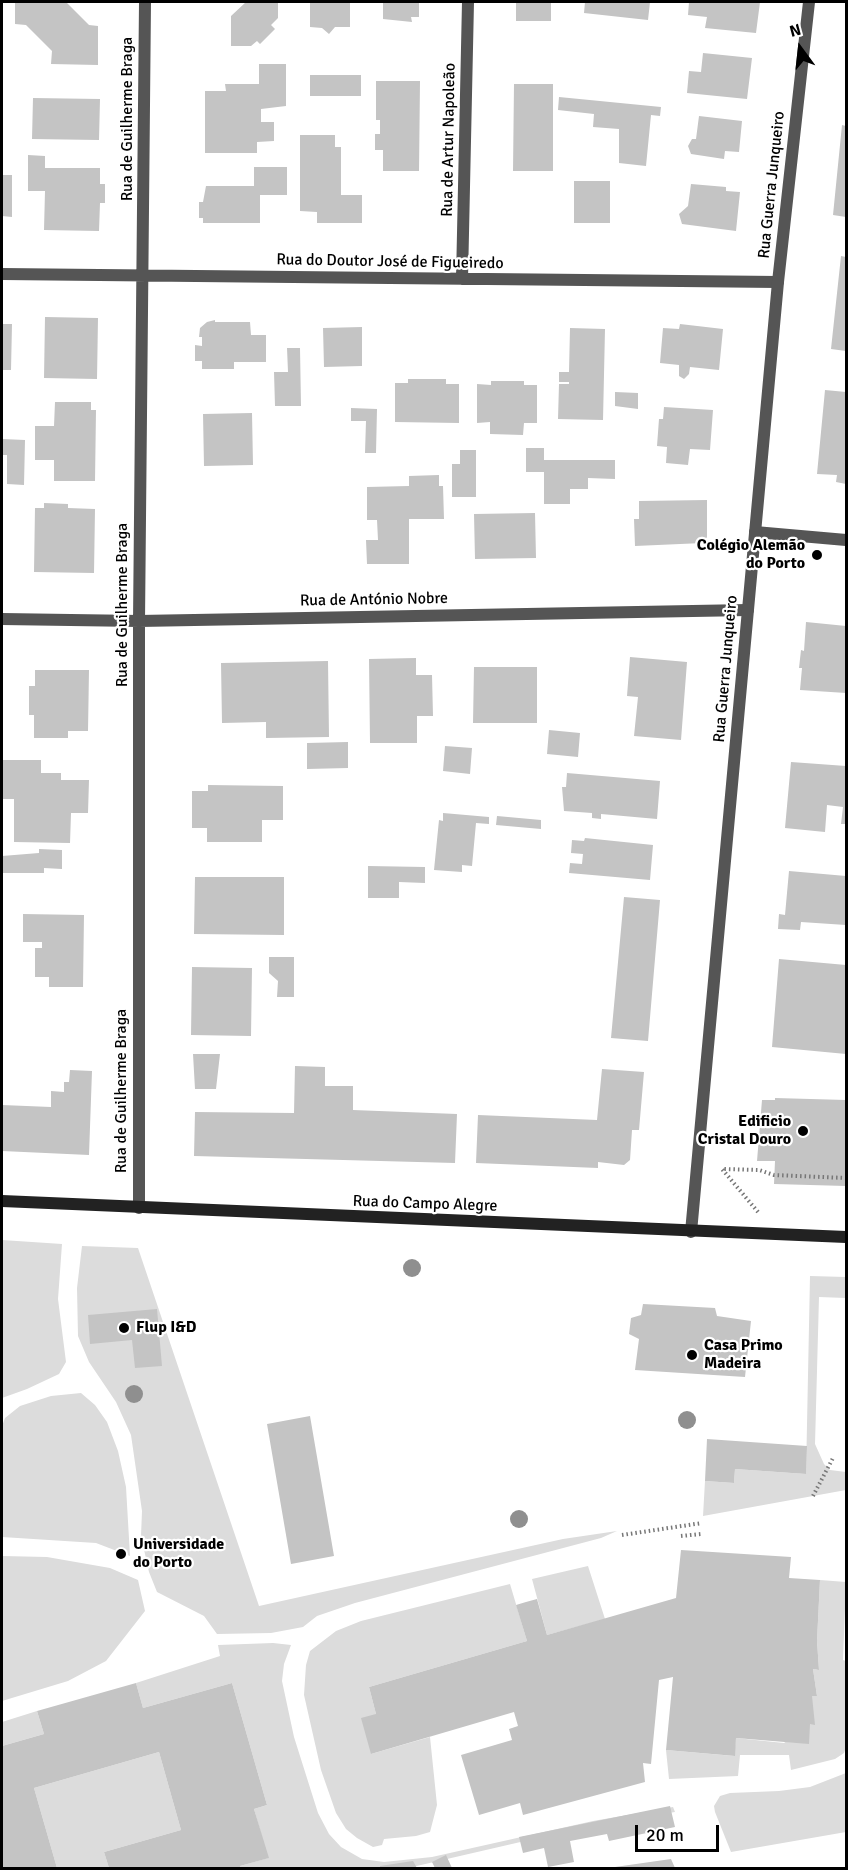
<!DOCTYPE html>
<html>
<head>
<meta charset="utf-8">
<style>
  body { margin:0 }
  #map { position:relative; width:848px; height:1870px; overflow:hidden; background:#fff; font-family:Signika,sans-serif }
  canvas { display:block }
  .frame { position:absolute; inset:0; border:3px solid #000; pointer-events:none }
  .north { position:absolute; left:770px; top:18px; width:60px; height:60px; -webkit-text-stroke:4px #fff; paint-order:stroke; rotate:345deg; font-size:16px; font-weight:700; line-height:24px; text-align:center; color:#000 }
  .north::after { content:''; display:block; margin:auto; width:21px; height:27px; background:#000; clip-path:polygon(50% 0,100% 100%,50% 72%,0 100%) }
  .scale { position:absolute; left:635px; top:1825px; width:84px; height:27px; box-sizing:border-box; border:3px solid #000; border-top:0; padding-left:8px; font-size:18px; line-height:21px; white-space:nowrap; color:#000; -webkit-text-stroke:4px #fff; paint-order:stroke }
</style>
</head>
<body>
<div id="map">
<canvas width="848" height="1870"></canvas>
<div class="frame"></div>
<div class="north">N</div>
<div class="scale">20 m</div>
</div>
<script>
const ctx = document.querySelector('canvas').getContext('2d');
ctx.lineJoin = 'round';
function fill(path, color) {
  ctx.fillStyle = color;
  ctx.fill(path, 'evenodd');
}
function poly(rows) {
  const path = new Path2D();
  for (const r of rows) {
    path.moveTo(r[0], r[1]);
    for (let i = 2; i < r.length; i += 2) path.lineTo(r[i], r[i + 1]);
  }
  return path;
}
function trace(path, color, width, dash) {
  ctx.strokeStyle = color;
  ctx.lineWidth = width;
  ctx.lineCap = dash ? 'butt' : 'round';
  ctx.setLineDash(dash || []);
  ctx.stroke(path);
}
function drawText(font, color, halo, rows, align = 'center') {
  ctx.font = font + ' Signika,sans-serif';
  ctx.lineWidth = 4.5;
  ctx.setLineDash([]);
  ctx.textBaseline = 'middle';
  ctx.strokeStyle = halo;
  ctx.fillStyle = color;
  for (const [text, x, y, turn = 0] of rows) {
    ctx.save();
    ctx.translate(x, y);
    ctx.rotate((+turn || 0) * Math.PI / 180);
    ctx.textAlign = isNaN(turn) ? turn : align;
    if (halo) ctx.strokeText(text, 0, 0);
    ctx.fillText(text, 0, 0);
    ctx.restore();
  }
}
fill(poly([
  [2,1240,62,1244,58,1299,66,1362,59,1374,27,1389,2,1398],
  [82,1246,138,1248,259,1606,563,1539,617,1531,601,1538,355,1603,317,1616,303,1627,271,1633,217,1634,204,1616,157,1592,149,1572,141,1536,142,1511,131,1435,116,1402,89,1362,78,1336,77,1288],
  [810,1276,846,1277,846,1298,819,1297,815,1444,824,1464,830,1470,846,1472,846,1490,703,1516,705,1481,734,1483,735,1469,806,1474],
  [81,1393,95,1405,107,1422,118,1451,126,1487,130,1556,96,1543,2,1537,2,1426,5,1418,20,1406,51,1396],
  [2,1556,47,1557,110,1568,138,1580,145,1611,106,1661,68,1681,2,1701],
  [588,1566,605,1619,547,1635,532,1579],
  [820,1580,846,1582,843,1660,846,1661,846,1747,844,1753,835,1759,791,1770,789,1755,740,1755,738,1776,669,1779,666,1750,734,1756,736,1738,784,1743,810,1724,812,1696,817,1696,813,1669,819,1670,817,1641],
  [510,1584,527,1641,369,1687,376,1714,371,1754,430,1737,437,1805,430,1832,416,1836,384,1839,382,1845,373,1847,357,1838,346,1829,336,1813,321,1770,304,1695,306,1665,310,1651,336,1631,361,1621],
  [273,1643,291,1645,284,1664,282,1681,294,1737,318,1813,329,1834,341,1847,362,1859,384,1862,432,1857,593,1821,673,1807,675,1812,594,1825,408,1868,240,1868,240,1866,268,1858,254,1809,267,1805,232,1683,143,1708,136,1683,220,1656,218,1645],
  [37,1711,44,1734,2,1746,2,1722],
  [159,1752,181,1830,104,1852,109,1868,57,1868,34,1788],
  [846,1773,846,1832,731,1852,715,1812,714,1806,720,1796,730,1793,779,1791,810,1787]
]), '#dcdcdc');
fill(poly([
  [15,2,66,2,89,25,98,26,98,65,51,64,52,51,26,25,15,24],
  [246,2,278,2,278,18,271,25,275,29,260,44,257,41,251,46,231,46,231,16],
  [310,2,350,2,350,27,335,27,329,34,322,28,310,27],
  [383,2,419,2,419,17,411,17,412,22,383,19],
  [516,2,551,2,551,21,516,21],
  [585,2,650,2,648,20,584,13],
  [689,2,760,2,756,33,705,28,707,17,688,15],
  [703,53,752,58,747,99,687,93,689,71,701,72],
  [259,64,286,64,286,106,261,109,261,122,274,122,274,141,257,142,257,153,205,153,205,91,226,91,225,84,259,84],
  [310,75,361,75,361,96,310,96],
  [376,81,420,81,419,171,383,171,383,150,375,150,375,134,380,134,380,120,376,120],
  [514,84,553,84,553,171,513,171],
  [559,97,661,107,660,116,651,115,646,166,619,163,619,129,593,127,594,114,558,110],
  [33,98,100,99,99,140,32,139],
  [699,116,742,121,739,152,725,151,724,159,691,154,688,146,692,139,696,139],
  [842,125,846,126,846,217,833,215],
  [300,135,335,135,335,147,341,147,341,195,362,195,362,223,317,223,317,212,300,211],
  [28,155,45,156,45,168,100,168,100,184,105,184,105,203,100,203,99,231,44,230,45,191,28,191],
  [254,167,287,167,287,195,260,195,260,223,203,223,203,218,199,218,199,202,203,202,206,186,254,186],
  [2,175,12,175,12,217,2,216],
  [574,181,610,181,610,223,574,223],
  [691,184,726,187,726,191,740,192,736,231,682,224,679,214,688,206],
  [841,256,846,257,846,351,831,349],
  [45,317,98,318,97,379,44,378],
  [215,320,215,322,250,322,251,335,266,335,266,362,234,362,234,369,202,369,202,361,195,361,195,345,202,346,202,337,199,337,200,328,207,322],
  [2,324,12,324,11,370,2,370],
  [680,324,723,329,719,370,690,367,689,374,684,379,679,376,679,365,660,363,663,328,679,329],
  [362,327,362,366,324,367,323,328],
  [570,328,605,329,603,420,558,419,559,384,569,384,569,382,559,382,559,372,569,372],
  [287,348,300,348,301,406,275,406,274,372,288,372],
  [408,379,446,379,446,384,459,384,459,423,395,422,395,383,408,383],
  [491,381,524,381,524,385,537,385,537,423,524,423,523,435,490,434,490,422,477,423,477,384,491,385],
  [825,390,846,392,846,484,836,482,837,475,817,474],
  [615,392,638,393,638,409,615,406],
  [55,402,91,402,91,410,96,410,95,481,54,481,54,460,35,460,35,426,54,426],
  [664,407,713,410,710,450,690,449,688,465,666,463,667,447,657,446,659,419,663,419],
  [351,408,377,409,376,453,365,453,366,421,351,421],
  [252,413,253,465,204,466,203,414],
  [2,439,25,440,24,485,7,484,7,455,2,455],
  [526,448,544,448,544,460,615,460,615,479,588,478,588,489,570,489,570,504,544,504,544,472,526,472],
  [460,450,476,450,476,497,452,497,452,464,460,464],
  [439,475,439,486,443,486,444,519,409,519,409,564,367,564,366,540,378,540,377,520,367,520,367,487,409,486,409,476],
  [707,500,707,537,703,543,635,546,634,519,639,519,639,501],
  [44,503,68,504,68,508,95,509,94,573,34,572,35,508,44,508],
  [535,513,536,558,475,559,474,514],
  [806,622,846,626,846,693,800,690,802,668,799,668,801,650,804,651],
  [630,657,687,662,681,740,634,736,638,697,627,696],
  [416,658,416,675,432,675,433,716,417,716,417,743,370,743,369,659],
  [328,661,329,737,266,738,266,722,222,723,221,663],
  [474,667,537,667,537,723,473,723],
  [35,670,89,670,88,731,68,731,68,738,34,738,34,715,29,715,29,686,35,686],
  [549,730,580,733,578,757,547,754],
  [348,742,348,768,307,769,307,743],
  [445,746,472,748,470,774,443,771],
  [2,760,41,760,41,773,61,773,61,780,89,780,88,813,71,813,70,843,14,842,14,799,2,799],
  [791,762,846,766,846,824,841,824,843,807,827,805,825,832,785,828],
  [567,773,660,781,657,819,601,814,601,819,592,818,592,813,564,811,562,787,566,787],
  [208,785,283,786,283,820,262,820,262,842,207,842,207,828,192,828,192,791,208,791],
  [443,813,489,817,489,824,476,823,472,866,462,865,462,872,434,870,439,820,443,821],
  [497,816,541,820,541,829,496,825],
  [585,838,653,845,650,880,569,873,570,863,582,864,583,854,571,853,572,840,584,841],
  [39,849,62,850,62,869,44,868,44,873,2,873,2,856,39,853],
  [368,866,425,867,425,883,399,882,399,898,368,898],
  [789,871,846,876,846,925,801,922,800,930,778,929,779,914,785,915],
  [195,877,284,877,284,935,194,934],
  [624,897,660,900,648,1041,611,1038],
  [23,914,84,915,83,987,49,987,49,977,35,977,35,948,42,948,42,942,23,942],
  [269,957,294,957,294,997,277,997,278,981,269,973],
  [779,959,846,965,846,1054,772,1047],
  [192,967,252,968,251,1036,191,1035],
  [193,1054,220,1054,216,1089,195,1089],
  [295,1066,325,1067,325,1086,353,1086,353,1110,457,1114,455,1163,194,1156,195,1112,294,1113],
  [602,1069,644,1072,639,1130,632,1130,630,1160,624,1165,598,1162,598,1168,476,1163,478,1115,597,1120],
  [70,1070,92,1071,89,1155,2,1151,2,1105,51,1107,51,1091,64,1092,64,1082,69,1082],
  [775,1098,846,1100,846,1186,774,1184,775,1161,757,1161,762,1100,775,1100],
  [643,1304,715,1308,717,1316,751,1321,745,1377,635,1370,639,1339,629,1334,631,1318,641,1315],
  [157,1309,162,1366,135,1368,132,1340,90,1344,88,1315],
  [310,1416,334,1556,291,1564,267,1424],
  [707,1439,807,1446,806,1474,735,1469,734,1483,705,1481],
  [681,1550,791,1557,789,1578,820,1580,817,1641,819,1670,813,1669,817,1696,812,1696,815,1725,810,1724,809,1744,736,1738,735,1756,666,1750,673,1677,659,1680,651,1764,643,1763,645,1782,523,1815,520,1803,479,1815,461,1755,512,1740,509,1729,518,1726,514,1712,371,1754,361,1718,376,1714,369,1687,527,1641,516,1605,526,1602,537,1599,547,1635,676,1598],
  [136,1683,143,1708,232,1683,267,1805,254,1809,269,1858,240,1866,240,1868,109,1868,104,1852,181,1830,159,1752,34,1788,57,1868,2,1868,2,1746,44,1734,37,1711],
  [670,1806,675,1827,609,1841,607,1834,570,1841,574,1862,548,1867,544,1848,523,1853,519,1837],
  [446,1855,452,1868,435,1868,432,1862],
  [671,1859,675,1868,615,1868,615,1867],
  [413,1861,417,1868,380,1868,380,1866]
]), '#c4c4c4');
trace(poly([
  [758,1212,722,1169,759,1170,774,1175,846,1178],
  [813,1496,833,1458],
  [622,1535,702,1523],
  [681,1536,701,1534]
]), '#777', 4, [1.5, 3]);
trace(poly([
  [755,532,846,540]
]), '#555', 12);
trace(poly([
  [2,274,778,282],
  [462,279,468,2],
  [2,619,139,621,748,610],
  [139,1208,139,621,145,2]
]), '#555', 12);
trace(poly([
  [691,1232,778,282,809,2]
]), '#555', 12);
trace(poly([
  [2,1201,846,1237]
]), '#222', 12);
ctx.fillStyle = '#8f8f8f';
for (const [x, y] of [
  [412,1268],
  [134,1394],
  [687,1420],
  [519,1519]
]) {
  ctx.beginPath();
  ctx.arc(x, y, 9, 0, 2 * Math.PI);
  ctx.fill();
}
for (const [x, y, r, color] of [
  [817,555,6,"#000"],
  [803,1131,6,"#000"],
  [124,1328,6,"#000"],
  [692,1355,6,"#000"],
  [121,1554,6,"#000"]
]) {
  const dot = new Path2D();
  dot.arc(x, y, r, 0, 2 * Math.PI);
  ctx.fillStyle = color;
  ctx.fill(dot);
  trace(dot, '#fff', 2);
}
drawText('16px', '#000', '#fff', [
  ["Rua de Guilherme Braga",128,119,-90],
  ["Rua de Artur Napoleão",449,140,-89],
  ["Rua Guerra Junqueiro",772,185,-84],
  ["Rua do Doutor José de Figueiredo",390,262,1],
  ["Rua de António Nobre",374,600,-1],
  ["Rua de Guilherme Braga",123,605,-90],
  ["Rua Guerra Junqueiro",726,669,-85],
  ["Rua de Guilherme Braga",122,1091,-90],
  ["Rua do Campo Alegre",425,1204,2]
]);
drawText('bold 16px', '#000', '#fff', [
  ["Colégio Alemão",805,546,"right"],
  ["do Porto",805,564,"right"],
  ["Edificio",791,1122,"right"],
  ["Cristal Douro",791,1140,"right"],
  ["Flup I&D",136,1328],
  ["Casa Primo",704,1346],
  ["Madeira",704,1364],
  ["Universidade",133,1545],
  ["do Porto",133,1563]
], 'left');
</script>
</body>
</html>
